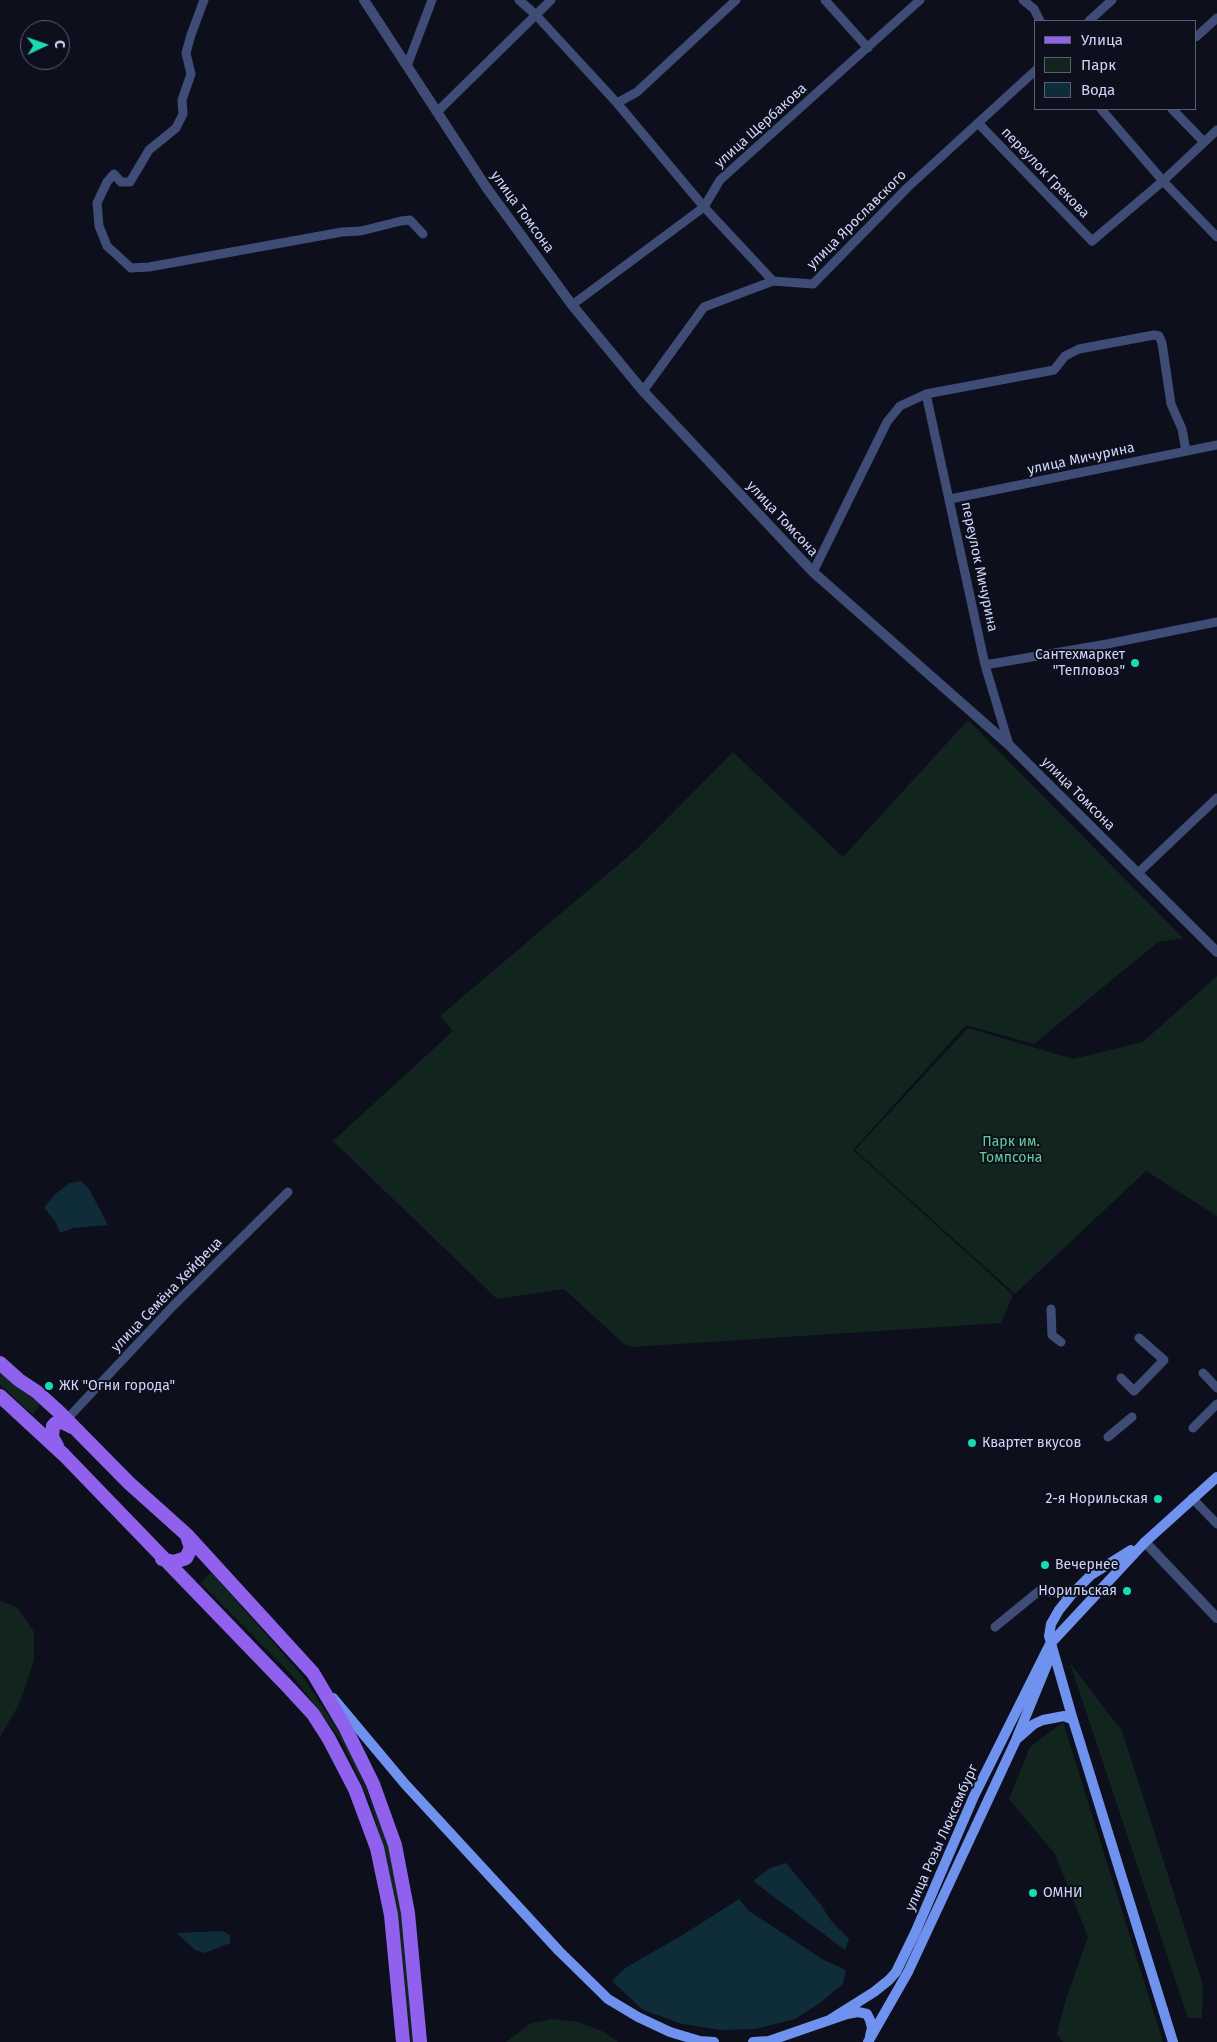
<!DOCTYPE html>
<html>
<head>
<meta charset="utf-8">
<style>
  body { margin:0 }
  #map { position:relative; width:1217px; height:2042px; overflow:hidden; background:#0d0f1c; font-family:"Fira Sans",sans-serif }
  canvas { display:block }
  .legend { position:absolute; left:1034px; top:20px; width:162px; height:90px; box-sizing:border-box; background:#0d0f1c; border:1px solid #5a5f75; margin:0; padding:6px 9px; list-style:none; font-size:15px; color:#ced6fa }
  .legend li { display:flex; align-items:center; gap:10px; height:25px }
  .legend b { width:25px; border:1px solid #5a5f75 }
  .north { position:absolute; left:20px; top:20px; width:50px; height:50px; box-sizing:border-box; background:#0d0f1c; border:1px solid #5a5f75; border-radius:50%; rotate:87deg; font-size:14px; font-weight:700; line-height:20px; text-align:center; color:#ced6fa }
  .north::after { content:''; display:block; margin:auto; width:18px; height:22px; background:#18dbb4; clip-path:polygon(50% 0,100% 100%,50% 72%,0 100%) }
</style>
</head>
<body>
<div id="map">
<canvas width="1217" height="2042"></canvas>
<ul class="legend">
<li><b style="height:6px;background:#8f61ed"></b>Улица</li>
<li><b style="height:14px;background:#11251e"></b>Парк</li>
<li><b style="height:14px;background:#0f2c39"></b>Вода</li>
</ul>
<div class="north">С</div>
</div>
<script>
const ctx = document.querySelector('canvas').getContext('2d');
ctx.lineJoin = 'round';
function fill(path, color) {
  ctx.fillStyle = color;
  ctx.fill(path, 'evenodd');
}
function poly(rows) {
  const path = new Path2D();
  for (const r of rows) {
    path.moveTo(r[0], r[1]);
    for (let i = 2; i < r.length; i += 2) path.lineTo(r[i], r[i + 1]);
  }
  return path;
}
function trace(path, color, width, dash) {
  ctx.strokeStyle = color;
  ctx.lineWidth = width;
  ctx.lineCap = dash ? 'butt' : 'round';
  ctx.setLineDash(dash || []);
  ctx.stroke(path);
}
function drawText(font, color, halo, rows, align = 'center') {
  ctx.font = font + ' "Fira Sans",sans-serif';
  ctx.lineWidth = 4;
  ctx.setLineDash([]);
  ctx.textBaseline = 'middle';
  ctx.strokeStyle = halo;
  ctx.fillStyle = color;
  for (const [text, x, y, turn = 0] of rows) {
    ctx.save();
    ctx.translate(x, y);
    ctx.rotate((+turn || 0) * Math.PI / 180);
    ctx.textAlign = isNaN(turn) ? turn : align;
    if (halo) ctx.strokeText(text, 0, 0);
    ctx.fillText(text, 0, 0);
    ctx.restore();
  }
}
fill(poly([
  [968,720,1183,938,1158,942,1034,1044,966,1025,853,1150,1013,1295,1001,1323,632,1347,624,1344,564,1289,497,1299,333,1141,453,1031,440,1016,638,848,733,752,843,857],
  [1217,976,1217,1216,1146,1171,1015,1294,855,1150,968,1028,1073,1059,1143,1042],
  [0,1372,40,1404,33,1415,0,1384],
  [211,1572,301,1674,349,1747,387,1841,405,1930,415,2042,411,2042,400,1948,387,1860,370,1802,342,1742,293,1676,201,1583],
  [0,1601,17,1607,34,1632,34,1660,24,1691,18,1706,0,1737],
  [1070,1663,1122,1731,1203,1985,1202,2018,1188,2018],
  [1063,1722,1163,2042,1063,2042,1057,2034,1066,1999,1088,1937,1055,1854,1009,1799,1030,1747],
  [553,2019,578,2022,602,2031,618,2042,506,2042,531,2023]
]), '#11251e');
fill(poly([
  [81,1181,89,1189,108,1225,73,1228,60,1233,55,1221,44,1208,54,1195,70,1183],
  [786,1863,821,1905,832,1922,849,1939,845,1950,753,1881,770,1868],
  [739,1899,749,1911,822,1959,846,1970,843,1984,820,2003,795,2019,755,2029,721,2030,682,2024,643,2010,612,1981,625,1968,681,1936],
  [222,1931,230,1935,230,1943,205,1953,195,1950,177,1933]
]), '#0f2c39');
trace(poly([
  [204,0,191,35,186,53,191,74,182,100,183,114,176,128,149,150,130,182,121,182,114,174,107,182,97,203,99,226,107,246,131,268,149,267,342,232,361,231,401,221,410,220,423,234],
  [519,0,535,14,617,103,704,207,773,281],
  [825,0,868,48],
  [1023,0,1034,9,1040,21],
  [1089,21,1112,0],
  [1196,37,1217,18],
  [407,66,432,0],
  [617,103,637,92,736,0],
  [1101,109,1163,181,1217,237],
  [1172,109,1204,142],
  [438,111,551,0],
  [978,123,1092,241,1163,181,1217,130],
  [572,305,704,207,720,180,920,0],
  [643,391,704,307,773,281,813,284,908,187,1036,70],
  [926,394,985,665,1009,745],
  [950,499,1217,445],
  [813,572,887,422,900,406,926,394,1054,370,1065,356,1079,349,1154,335,1159,336,1162,343,1171,404,1182,429,1186,451],
  [985,665,1107,644,1217,622],
  [1138,873,1217,798],
  [1051,1309,1052,1335,1061,1342],
  [1203,1373,1217,1388],
  [1121,1378,1134,1391,1164,1360,1139,1338],
  [67,1419,173,1306,288,1192],
  [1193,1428,1217,1404],
  [1108,1437,1132,1417],
  [1192,1498,1217,1524],
  [995,1627,1039,1591,1072,1594]
]), '#3e4c76', 9);
trace(poly([
  [364,0,486,187,572,305,643,391,813,572,1009,745,1217,952],
  [1145,1542,1217,1618]
]), '#3e4c76', 10);
trace(poly([
  [1131,1550,1091,1575,1072,1594,1059,1610,1051,1624,1049,1636,1073,1720,1173,2042],
  [333,1698,405,1784,559,1951,608,1999,638,2017,670,2032,700,2041,714,2042],
  [1018,1738,1034,1724,1043,1720,1064,1716,1073,1720],
  [831,2019,874,1992,889,1980,896,1972,915,1933,974,1796,1050,1644,1145,1542,1217,1477],
  [753,2042,769,2041,847,2014,858,2012,867,2014,870,2020,872,2028,870,2036],
  [868,2042,908,1972,1016,1740,1050,1657,1050,1652]
]), '#6f92ef', 10);
trace(poly([
  [0,1363,19,1380,37,1392,59,1412,129,1483,187,1535,313,1673,345,1727,373,1784,395,1845,408,1913,420,2042],
  [0,1396,64,1455,290,1689,313,1714,329,1739,355,1789,377,1848,391,1915,403,2042],
  [57,1446,52,1437,53,1426,56,1423,62,1422,72,1427],
  [162,1559,174,1562,186,1558,191,1548,187,1536]
]), '#8f61ed', 14);
for (const [x, y, r, color] of [
  [1135,663,5,"#18dbb4"],
  [49,1386,5,"#18dbb4"],
  [972,1443,5,"#18dbb4"],
  [1158,1499,5,"#18dbb4"],
  [1045,1565,5,"#18dbb4"],
  [1127,1591,5,"#18dbb4"],
  [1033,1893,5,"#18dbb4"]
]) {
  const dot = new Path2D();
  dot.arc(x, y, r, 0, 2 * Math.PI);
  ctx.fillStyle = color;
  ctx.fill(dot);
  trace(dot, '#0d0f1c', 2);
}
drawText('14px', '#ced6fa', '#0d0f1c', [
  ["улица Щербакова",761,126,-42],
  ["переулок Грекова",1045,173,46],
  ["улица Томсона",522,212,54],
  ["улица Ярославского",857,220,-45],
  ["улица Мичурина",1081,459,-12],
  ["улица Томсона",782,519,47],
  ["переулок Мичурина",979,567,78],
  ["улица Томсона",1078,794,45],
  ["улица Семёна Хейфеца",167,1295,-46],
  ["улица Розы Люксембург",942,1838,-66]
]);
drawText('14px', '#ced6fa', '#0d0f1c', [
  ["Сантехмаркет",1125,655,"right"],
  ["\"Тепловоз\"",1125,671,"right"],
  ["ЖК \"Огни города\"",59,1386],
  ["Квартет вкусов",982,1443],
  ["2-я Норильская",1148,1499,"right"],
  ["Вечернее",1055,1565],
  ["Норильская",1117,1591,"right"],
  ["ОМНИ",1043,1893]
], 'left');
drawText('14px', '#63d094', '#0d0f1c', [
  ["Парк им.",1011,1142],
  ["Томпсона",1011,1158]
]);
</script>
</body>
</html>
